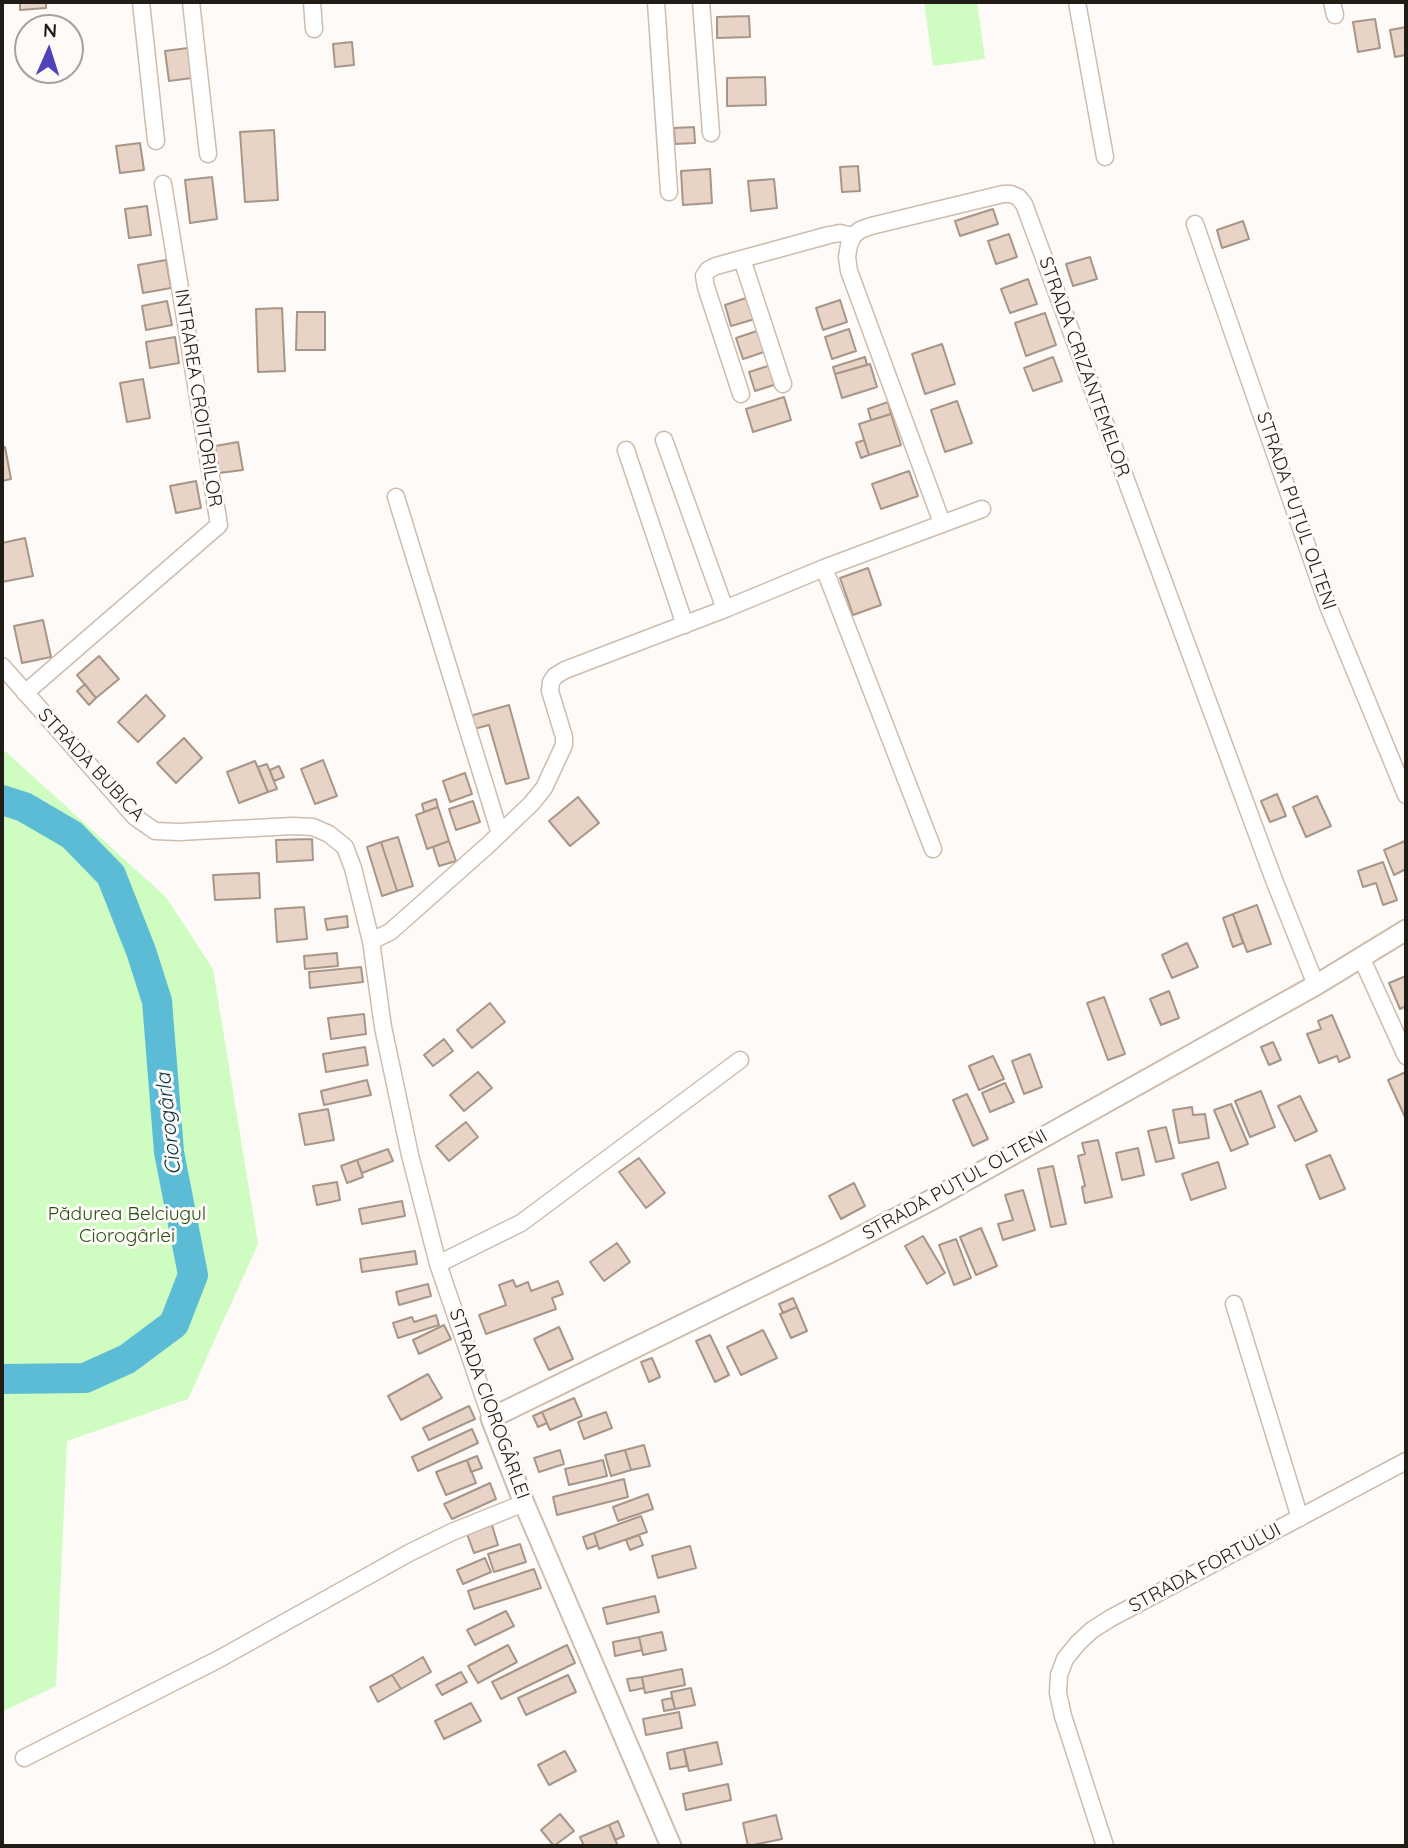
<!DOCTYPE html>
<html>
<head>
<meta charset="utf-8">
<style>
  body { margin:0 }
  #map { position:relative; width:1408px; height:1848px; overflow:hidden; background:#fefaf7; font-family:Quicksand,sans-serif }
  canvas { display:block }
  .frame { position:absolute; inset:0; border:4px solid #221c17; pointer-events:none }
  .north { position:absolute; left:14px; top:14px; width:70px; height:70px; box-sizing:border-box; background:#fefaf7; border:2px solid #a6a19d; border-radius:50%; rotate:3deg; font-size:19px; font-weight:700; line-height:28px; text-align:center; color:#221c17 }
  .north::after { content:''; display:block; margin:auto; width:24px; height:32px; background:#5242ba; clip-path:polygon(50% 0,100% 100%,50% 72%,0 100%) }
</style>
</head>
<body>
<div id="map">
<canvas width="1408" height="1848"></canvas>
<div class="frame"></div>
<div class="north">N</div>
</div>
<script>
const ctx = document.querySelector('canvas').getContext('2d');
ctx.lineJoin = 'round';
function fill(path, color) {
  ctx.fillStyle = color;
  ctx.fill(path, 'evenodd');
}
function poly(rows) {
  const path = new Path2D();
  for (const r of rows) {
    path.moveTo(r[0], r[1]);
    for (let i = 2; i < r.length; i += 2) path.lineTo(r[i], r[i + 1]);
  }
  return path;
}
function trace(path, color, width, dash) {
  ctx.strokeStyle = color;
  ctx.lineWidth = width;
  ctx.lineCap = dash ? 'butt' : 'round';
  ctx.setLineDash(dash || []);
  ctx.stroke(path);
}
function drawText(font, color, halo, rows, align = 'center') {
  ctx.font = font + ' Quicksand,sans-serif';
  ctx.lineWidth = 6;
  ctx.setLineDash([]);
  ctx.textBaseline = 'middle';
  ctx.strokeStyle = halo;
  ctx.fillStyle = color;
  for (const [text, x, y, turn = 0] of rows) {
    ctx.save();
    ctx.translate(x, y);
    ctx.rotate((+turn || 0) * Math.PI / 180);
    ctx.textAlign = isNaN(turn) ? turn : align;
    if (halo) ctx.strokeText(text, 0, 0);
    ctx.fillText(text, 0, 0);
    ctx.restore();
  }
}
fill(poly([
  [924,2,977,2,985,59,933,66],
  [2,751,5,751,166,897,213,969,258,1244,188,1399,67,1441,56,1686,2,1712]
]), '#cffcc0');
trace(poly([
  [2,800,24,807,72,835,111,875,141,951,157,1001,169,1152,193,1275,174,1324,127,1359,85,1378,2,1379]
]), '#5cbcd6', 30);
const building = poly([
  [20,2,46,2,46,8,20,10,20,2],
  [749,16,750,37,717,38,717,17,749,16],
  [1375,19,1380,48,1358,52,1353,22,1375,19],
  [1406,27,1406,55,1395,57,1390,30,1406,27],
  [352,42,354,65,335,67,333,44,352,42],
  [188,48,192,78,169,81,165,51,188,48],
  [765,77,766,105,727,106,727,78,765,77],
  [694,127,695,143,675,144,674,128,694,127],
  [274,130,278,200,245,202,240,132,274,130],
  [140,143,144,170,120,173,116,146,140,143],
  [858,166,860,191,842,192,840,167,858,166],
  [710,169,712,203,683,205,681,171,710,169],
  [212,177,217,219,190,223,185,180,212,177],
  [774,179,777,208,751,211,748,181,774,179],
  [147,206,151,235,129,238,125,209,147,206],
  [993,209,998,224,960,236,955,221,993,209],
  [1243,221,1249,239,1222,248,1217,230,1243,221],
  [1009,234,1017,257,996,264,988,241,1009,234],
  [1090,257,1097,279,1073,286,1066,264,1090,257],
  [166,260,171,288,143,293,138,265,166,260],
  [1028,279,1037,304,1010,313,1001,289,1028,279],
  [749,297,755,319,731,326,725,305,749,297],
  [840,300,847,322,823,330,816,308,840,300],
  [167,301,172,325,146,330,142,306,167,301],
  [282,308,285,371,258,372,256,309,282,308],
  [297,312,325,312,325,350,296,350,297,312],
  [1045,313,1056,345,1026,356,1015,323,1045,313],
  [849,329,856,351,832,359,825,337,849,329],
  [760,330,767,351,743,359,736,338,760,330],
  [175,337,179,363,150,368,146,342,175,337],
  [942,344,955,384,925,394,912,354,942,344],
  [865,357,867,365,835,374,833,367,865,357],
  [1053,357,1062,381,1033,391,1024,368,1053,357],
  [870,364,877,387,842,398,835,374,870,364],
  [771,365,777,384,755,391,749,372,771,365],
  [143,379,150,418,127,422,120,383,143,379],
  [784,397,791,420,753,432,746,409,784,397],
  [957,401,972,443,945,452,931,410,957,401],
  [888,402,891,414,871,420,868,409,888,402],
  [891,414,901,445,869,455,859,424,891,414],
  [864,440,869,455,861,458,856,443,864,440],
  [238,442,243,470,219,473,215,446,238,442],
  [5,447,11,479,2,481,2,448,5,447],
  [909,471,918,496,881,509,872,484,909,471],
  [196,481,201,508,176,513,170,486,196,481],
  [25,538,33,576,2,582,2,543,25,538],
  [868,568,881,605,853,615,840,578,868,568],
  [43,620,51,657,22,663,14,626,43,620],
  [99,656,119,679,96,698,77,675,99,656],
  [85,684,96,698,89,705,77,691,85,684],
  [146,695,165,716,138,742,118,722,146,695],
  [509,705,529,778,506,784,489,725,474,729,470,716,509,705],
  [184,738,202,758,176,783,157,763,184,738],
  [323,760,337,796,315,804,301,769,323,760],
  [255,761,268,792,239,803,227,772,255,761],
  [267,764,277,789,268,792,258,767,267,764],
  [279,766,284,777,274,781,270,770,279,766],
  [465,773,472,794,450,802,443,781,465,773],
  [1277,794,1286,816,1270,822,1261,801,1277,794],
  [1317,796,1331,826,1306,837,1293,807,1317,796],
  [578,797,599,823,570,846,549,821,578,797],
  [436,799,438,807,424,812,422,804,436,799],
  [473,801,480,822,456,830,449,809,473,801],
  [438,807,449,841,427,849,416,815,438,807],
  [398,837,413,886,397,891,381,842,398,837],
  [312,839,313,860,277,862,276,840,312,839],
  [449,841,456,861,439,866,433,847,449,841],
  [1405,841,1406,845,1406,869,1394,875,1384,850,1405,841],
  [381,842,397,891,382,896,367,847,381,842],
  [1383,862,1397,900,1383,905,1376,883,1363,887,1358,871,1383,862],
  [259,873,260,898,215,900,213,875,259,873],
  [1257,905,1271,944,1247,952,1233,914,1257,905],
  [304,907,307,939,277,942,275,909,304,907],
  [1233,914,1243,943,1233,947,1223,918,1233,914],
  [347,916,348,927,327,930,325,919,347,916],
  [1187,943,1198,967,1172,978,1162,955,1187,943],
  [337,953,338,966,305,969,304,956,337,953],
  [361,967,363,982,310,988,309,972,361,967],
  [1406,976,1406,1006,1400,1009,1389,983,1406,976],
  [1169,991,1179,1018,1161,1025,1150,999,1169,991],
  [1104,997,1125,1054,1108,1060,1087,1003,1104,997],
  [490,1003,505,1022,472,1048,457,1030,490,1003],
  [364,1014,366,1034,331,1039,328,1018,364,1014],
  [1332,1015,1350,1057,1339,1062,1337,1056,1319,1063,1307,1034,1321,1029,1318,1021,1332,1015],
  [444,1039,453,1051,433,1066,424,1055,444,1039],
  [1273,1042,1281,1060,1269,1065,1261,1047,1273,1042],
  [365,1047,368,1065,326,1072,323,1054,365,1047],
  [1030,1054,1042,1087,1024,1094,1012,1061,1030,1054],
  [993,1056,1004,1079,979,1090,969,1066,993,1056],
  [478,1072,492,1088,464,1111,450,1095,478,1072],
  [1406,1072,1406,1116,1405,1117,1388,1080,1406,1072],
  [367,1080,371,1095,324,1105,321,1091,367,1080],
  [1005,1083,1014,1102,990,1112,982,1093,1005,1083],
  [1261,1091,1275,1127,1250,1137,1235,1101,1261,1091],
  [967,1094,988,1139,973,1146,953,1100,967,1094],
  [1300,1096,1317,1131,1295,1141,1278,1106,1300,1096],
  [1231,1104,1248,1144,1231,1151,1214,1110,1231,1104],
  [1192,1107,1193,1115,1205,1114,1209,1138,1179,1143,1173,1110,1192,1107],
  [328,1109,334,1140,305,1145,299,1114,328,1109],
  [466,1122,478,1137,449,1161,436,1146,466,1122],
  [1166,1127,1174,1158,1156,1162,1148,1131,1166,1127],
  [1098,1140,1112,1197,1085,1203,1082,1187,1085,1186,1078,1156,1085,1154,1082,1143,1098,1140],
  [1138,1148,1144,1175,1122,1180,1116,1153,1138,1148],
  [388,1149,393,1161,362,1173,357,1160,388,1149],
  [1330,1155,1345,1189,1320,1199,1306,1165,1330,1155],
  [639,1158,665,1193,646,1208,619,1172,639,1158],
  [357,1160,363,1177,347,1183,341,1166,357,1160],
  [1218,1162,1226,1188,1191,1200,1182,1174,1218,1162],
  [1053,1166,1066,1224,1051,1227,1038,1169,1053,1166],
  [337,1182,340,1200,317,1205,313,1186,337,1182],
  [854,1183,865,1206,841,1219,829,1196,854,1183],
  [1023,1190,1035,1230,1003,1240,998,1224,1013,1220,1005,1195,1023,1190],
  [402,1201,405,1216,362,1224,359,1209,402,1201],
  [981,1228,997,1266,976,1275,960,1237,981,1228],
  [923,1236,945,1273,927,1284,905,1246,923,1236],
  [956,1239,971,1278,954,1285,939,1245,956,1239],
  [617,1243,630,1262,604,1281,590,1262,617,1243],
  [415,1251,417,1264,362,1272,360,1259,415,1251],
  [513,1280,516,1287,528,1282,531,1291,558,1281,563,1294,552,1298,556,1309,486,1334,479,1315,506,1305,499,1285,513,1280],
  [428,1284,431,1296,399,1305,396,1292,428,1284],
  [793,1298,797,1307,783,1313,779,1304,793,1298],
  [797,1307,807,1331,791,1338,780,1314,797,1307],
  [436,1315,439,1325,398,1338,393,1323,412,1317,414,1322,436,1315],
  [444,1325,451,1339,419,1354,413,1340,444,1325],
  [559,1327,573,1359,549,1370,534,1339,559,1327],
  [763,1330,777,1358,741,1375,727,1347,763,1330],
  [710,1335,729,1375,715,1382,696,1341,710,1335],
  [652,1358,660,1377,649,1382,641,1362,652,1358],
  [428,1374,442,1398,401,1420,388,1396,428,1374],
  [574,1398,582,1416,550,1430,542,1412,574,1398],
  [469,1406,475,1419,429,1440,423,1428,469,1406],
  [542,1412,547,1423,538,1427,533,1416,542,1412],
  [606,1412,612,1428,584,1439,578,1422,606,1412],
  [472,1429,478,1443,418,1471,412,1457,472,1429],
  [644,1445,650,1466,631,1470,625,1450,644,1445],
  [560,1450,564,1464,539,1472,534,1458,560,1450],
  [625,1450,631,1470,611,1476,605,1455,625,1450],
  [477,1456,482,1468,471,1472,467,1460,477,1456],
  [467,1460,476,1483,446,1495,436,1472,467,1460],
  [603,1460,607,1476,569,1485,565,1469,603,1460],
  [624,1479,628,1497,557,1515,553,1497,624,1479],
  [490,1483,496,1499,452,1519,444,1504,490,1483],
  [648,1494,653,1509,618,1521,613,1507,648,1494],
  [641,1516,647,1532,599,1549,594,1533,641,1516],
  [492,1525,498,1545,474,1553,467,1534,492,1525],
  [594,1533,598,1545,587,1549,583,1537,594,1533],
  [639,1535,643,1545,630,1550,626,1540,639,1535],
  [520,1544,526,1562,494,1572,488,1554,520,1544],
  [690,1546,696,1568,658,1578,652,1556,690,1546],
  [485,1558,491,1572,463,1584,457,1570,485,1558],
  [534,1569,541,1588,474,1609,468,1591,534,1569],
  [655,1596,659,1612,607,1624,603,1608,655,1596],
  [506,1611,514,1626,475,1645,467,1630,506,1611],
  [662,1632,666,1650,643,1655,639,1637,662,1632],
  [639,1637,642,1650,615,1656,613,1642,639,1637],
  [508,1645,517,1662,478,1683,468,1666,508,1645],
  [567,1645,575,1663,501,1699,492,1682,567,1645],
  [423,1657,431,1672,401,1689,392,1675,423,1657],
  [682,1669,685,1685,645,1693,642,1677,682,1669],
  [461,1672,467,1682,442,1695,436,1685,461,1672],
  [392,1675,401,1689,378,1702,370,1687,392,1675],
  [568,1675,576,1692,526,1715,518,1698,568,1675],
  [642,1677,644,1688,630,1691,627,1679,642,1677],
  [691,1688,695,1705,675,1709,671,1692,691,1688],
  [672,1698,675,1709,664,1711,662,1700,672,1698],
  [471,1703,481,1721,444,1739,435,1721,471,1703],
  [679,1712,682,1728,646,1735,643,1719,679,1712],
  [717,1742,722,1764,689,1771,684,1749,717,1742],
  [684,1749,687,1766,670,1769,667,1753,684,1749],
  [565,1751,576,1771,549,1785,538,1765,565,1751],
  [728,1784,731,1800,686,1810,683,1794,728,1784],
  [560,1814,574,1831,554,1846,541,1830,560,1814],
  [776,1815,782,1839,748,1846,743,1823,776,1815],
  [618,1821,624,1836,615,1840,609,1825,618,1821],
  [609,1825,618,1846,584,1846,580,1837,609,1825]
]);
fill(building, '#e7d4c6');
trace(building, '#a79688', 2);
const minor = poly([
  [141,2,156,141],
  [191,2,208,154],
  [312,2,314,29],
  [656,2,669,192],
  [701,2,711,133],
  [1077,2,1105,157],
  [1332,2,1335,15],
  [1195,224,1328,606,1406,795],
  [742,259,783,384],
  [741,394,706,287,704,276,708,270,716,266,829,235,840,233,853,236],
  [664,440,725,609],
  [626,450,685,625],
  [396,497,500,834],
  [942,523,849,271,847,257,849,245,853,236,860,230,871,226,1003,194,1011,194,1018,197,1024,204,1274,880,1316,985],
  [824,568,933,849],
  [2,666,135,817,155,831,179,832,293,826,313,827,329,834,345,847,353,868,371,941,383,1027,410,1155,438,1264,491,1418],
  [25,693,219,525,163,184],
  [371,941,390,932,487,846,531,804,544,788,564,745,564,737,550,691,551,682,555,676,565,670,725,609,824,568,982,509],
  [1361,957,1406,1056],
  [438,1264,521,1223,740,1060],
  [1234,1304,1300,1518],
  [24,1758,219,1659,409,1553,452,1532,524,1503],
  [1105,1846,1063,1716,1058,1693,1059,1675,1065,1659,1078,1643,1092,1630,1111,1618,1406,1461]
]);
const tertiary = poly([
  [671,1846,524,1503,491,1418,833,1251,933,1199,1316,985,1406,930]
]);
trace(minor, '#cebcad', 19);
trace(tertiary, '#cebcad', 23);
trace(minor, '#fff', 16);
trace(tertiary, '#fff', 19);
drawText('19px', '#221c17', '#fefaf7', [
  ["STRADA CRIZANTEMELOR",1084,367,70],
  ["INTRAREA CROITORILOR",198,398,81],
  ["STRADA PUȚUL OLTENI",1296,511,71],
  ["STRADA BUBICA",91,765,47],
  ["STRADA PUȚUL OLTENI",955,1185,-29],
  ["STRADA CIOROGÂRLEI",489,1404,70],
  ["STRADA FORTULUI",1205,1568,-28]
]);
drawText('19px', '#255013', '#fefaf7', [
  ["Pădurea Belciugul",127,1214],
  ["Ciorogârlei",127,1236]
]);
drawText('italic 21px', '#063440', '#fefaf7', [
  ["Ciorogârla",169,1124,-96]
]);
</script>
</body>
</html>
